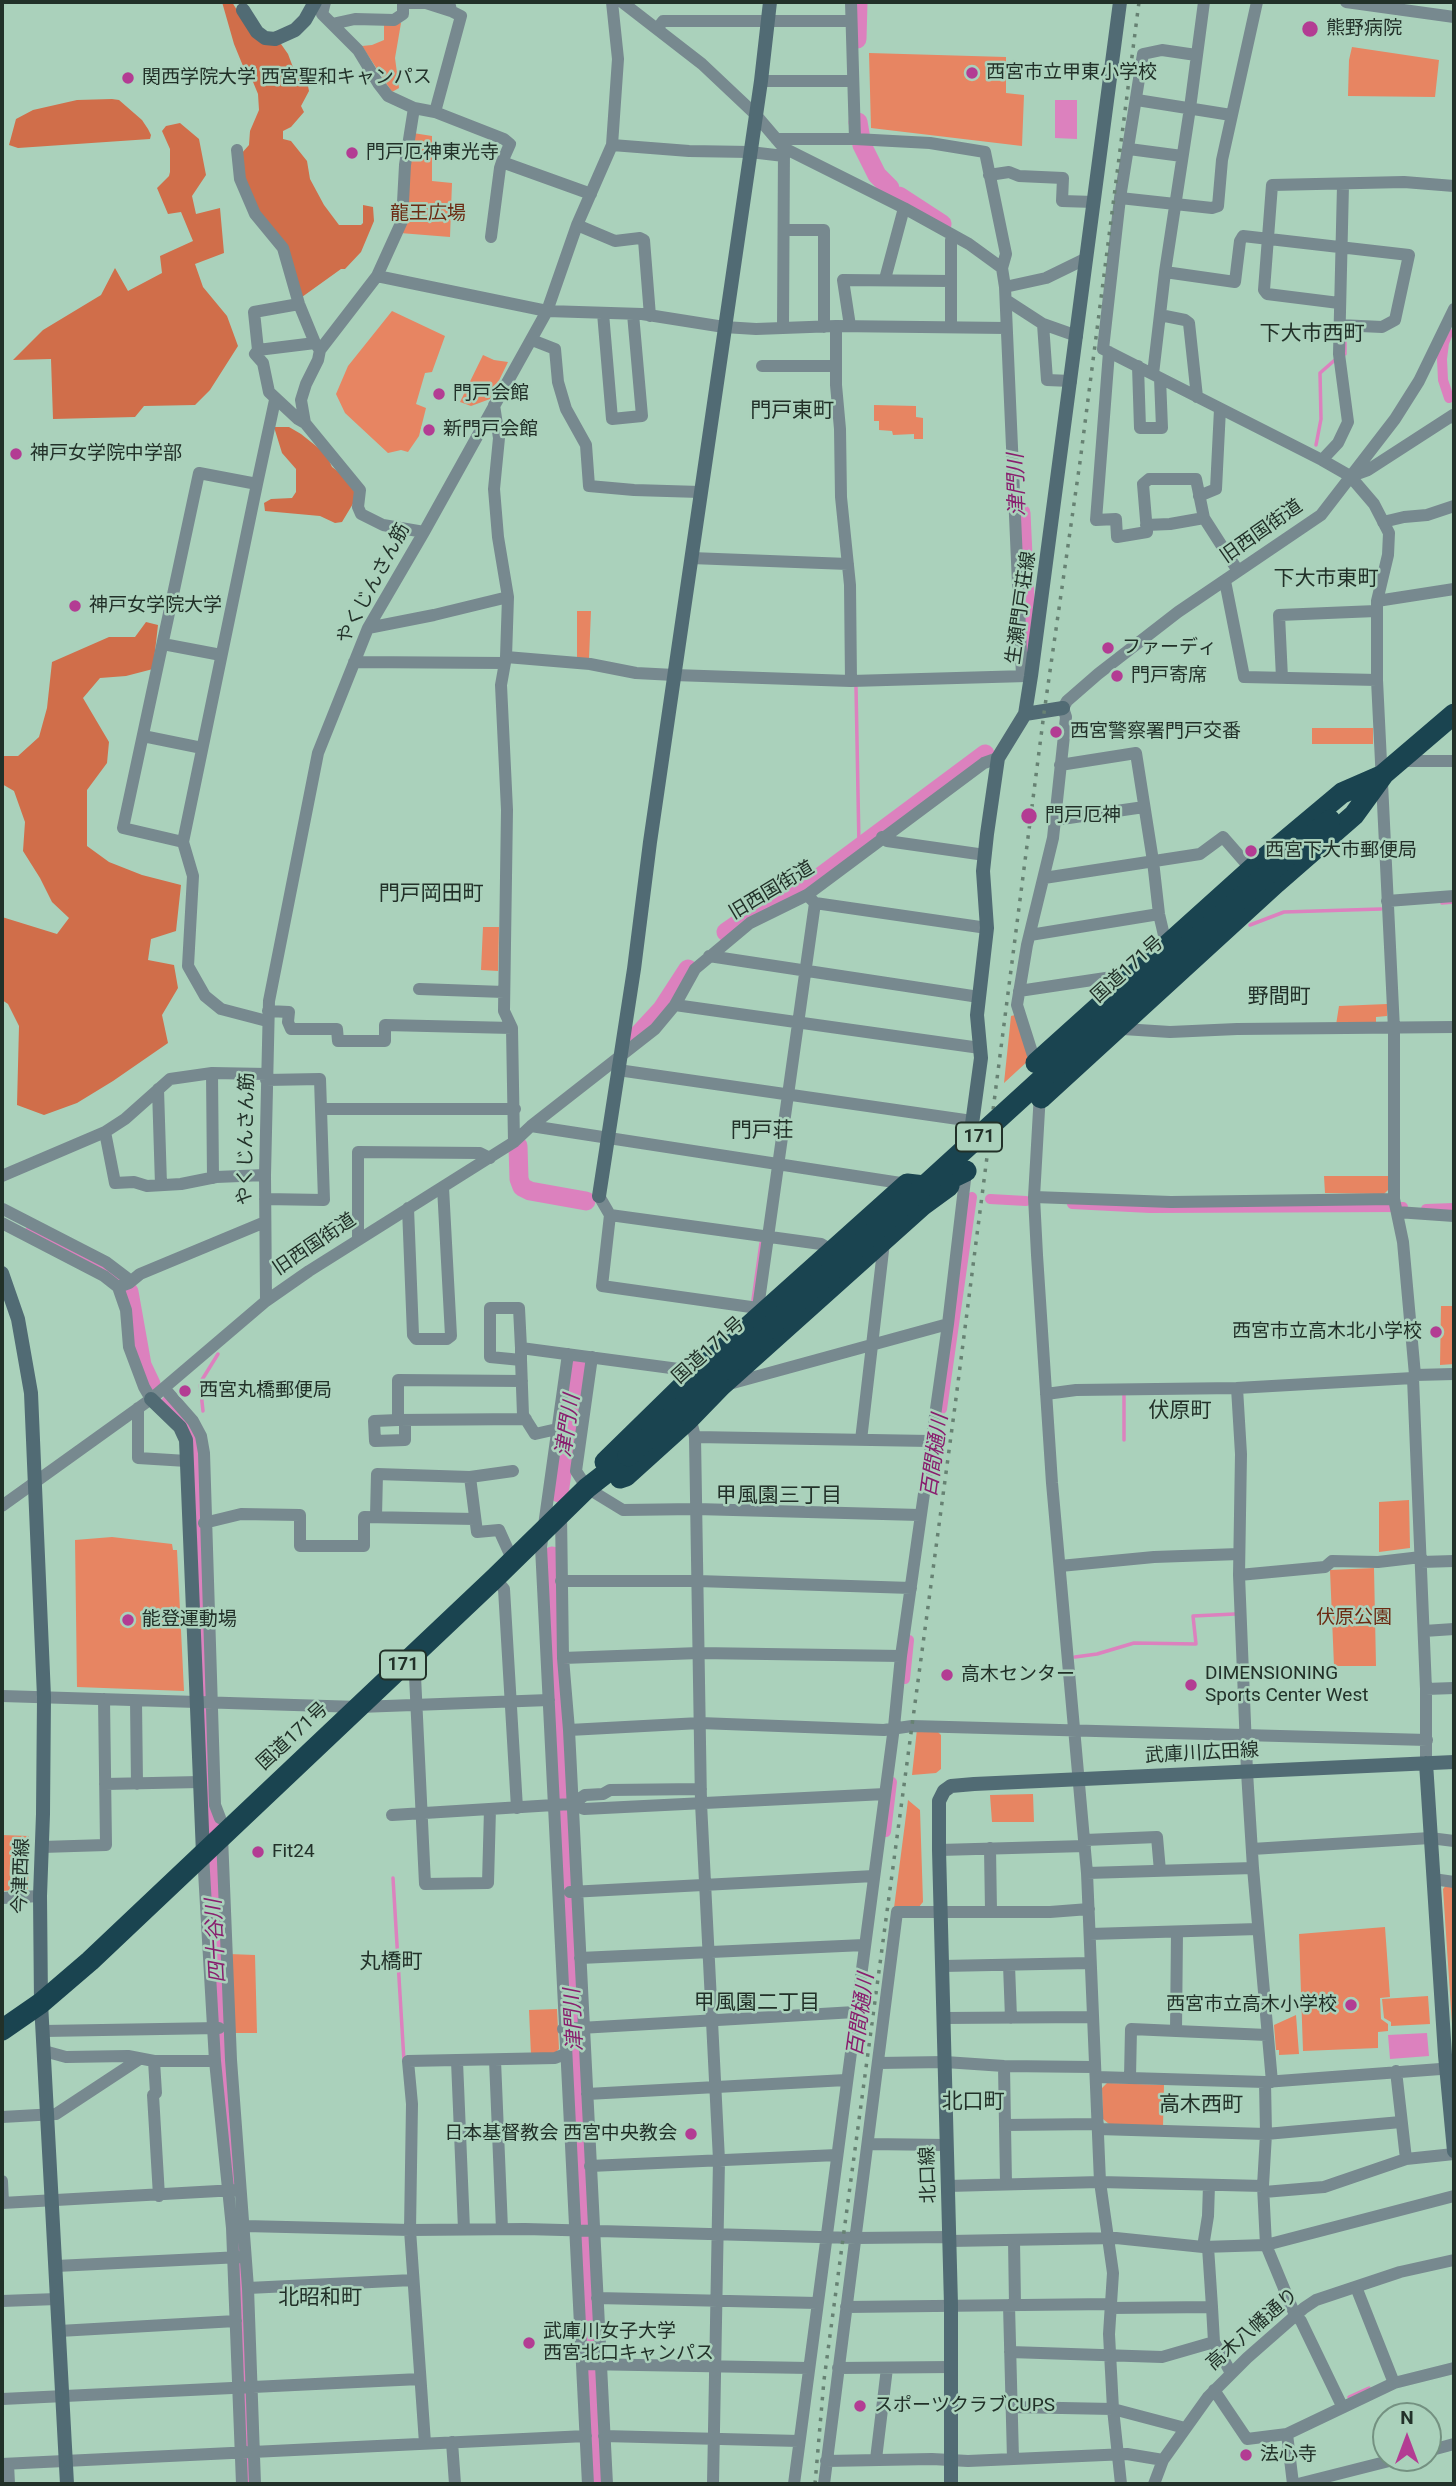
<!DOCTYPE html>
<html>
<head>
<meta charset="utf-8">
<style>
  body { margin:0 }
  #map { position:relative; width:1456px; height:2486px; overflow:hidden; background:#aad1bb; font-family:Roboto,sans-serif }
  canvas { display:block }
  .frame { position:absolute; inset:0; border:4px solid #223129; pointer-events:none }
  .north { position:absolute; left:1372px; top:2402px; width:70px; height:70px; box-sizing:border-box; background:#aad1bb; border:2px solid #749181; border-radius:50%; rotate:0deg; font-size:19px; font-weight:700; line-height:28px; text-align:center; color:#223129 }
  .north::after { content:''; display:block; margin:auto; width:24px; height:32px; background:#b33c93; clip-path:polygon(50% 0,100% 100%,50% 72%,0 100%) }
</style>
</head>
<body>
<div id="map">
<canvas width="1456" height="2486"></canvas>
<div class="frame"></div>
<div class="north">N</div>
</div>
<script>
const ctx = document.querySelector('canvas').getContext('2d');
ctx.lineJoin = 'round';
function fill(path, color) {
  ctx.fillStyle = color;
  ctx.fill(path, 'evenodd');
}
function poly(rows) {
  const path = new Path2D();
  for (const r of rows) {
    path.moveTo(r[0], r[1]);
    for (let i = 2; i < r.length; i += 2) path.lineTo(r[i], r[i + 1]);
  }
  return path;
}
function trace(path, color, width, dash) {
  ctx.strokeStyle = color;
  ctx.lineWidth = width;
  ctx.lineCap = dash ? 'butt' : 'round';
  ctx.setLineDash(dash || []);
  ctx.stroke(path);
}
function drawText(font, color, halo, rows, align = 'center') {
  ctx.font = font + ' Roboto,"Noto Sans JP",sans-serif';
  ctx.lineWidth = 5;
  ctx.setLineDash([]);
  ctx.textBaseline = 'middle';
  ctx.strokeStyle = halo;
  ctx.fillStyle = color;
  for (const [text, x, y, turn = 0] of rows) {
    ctx.save();
    ctx.translate(x, y);
    ctx.rotate((+turn || 0) * Math.PI / 180);
    ctx.textAlign = isNaN(turn) ? turn : align;
    if (halo) ctx.strokeText(text, 0, 0);
    ctx.fillText(text, 0, 0);
    ctx.restore();
  }
}
fill(poly([
  [384,23,401,23,395,58,399,88,392,92,362,46,372,45,384,40],
  [1352,47,1439,60,1435,97,1348,96,1349,60],
  [869,53,1006,57,1006,93,1024,95,1022,146,871,128],
  [413,133,432,136,432,181,452,183,450,237,400,233],
  [392,311,445,336,432,372,425,373,416,404,426,408,419,436,408,452,401,450,388,453,345,413,336,394,348,366],
  [483,355,494,360,508,362,490,399,471,406,460,402],
  [874,405,916,406,916,417,923,418,923,439,914,439,914,434,893,435,892,431,879,430,879,421,874,421],
  [577,611,591,611,589,658,577,658],
  [1312,728,1373,728,1373,744,1312,744],
  [483,927,499,927,498,971,481,970],
  [1387,1004,1387,1016,1376,1017,1376,1026,1336,1025,1339,1006],
  [1015,1015,1029,1060,1004,1083,1011,1016],
  [1324,1176,1390,1176,1390,1188,1384,1194,1325,1193],
  [1441,1306,1454,1306,1454,1364,1440,1365],
  [1409,1500,1410,1548,1379,1552,1379,1502],
  [112,1537,172,1544,173,1550,177,1550,184,1691,77,1687,75,1540],
  [1374,1568,1376,1666,1334,1666,1330,1570],
  [917,1729,936,1730,941,1735,941,1769,936,1773,912,1775],
  [1033,1794,1034,1822,992,1822,990,1795],
  [908,1800,920,1810,923,1902,918,1908,894,1908],
  [2,1835,29,1836,28,1889,2,1891],
  [1447,1884,1454,1886,1454,2054,1443,1889],
  [1385,1927,1390,1997,1380,1998,1381,2019,1388,2024,1388,2031,1378,2032,1378,2048,1303,2051,1299,1934],
  [229,1954,255,1955,257,2033,235,2033],
  [1428,1996,1430,2024,1391,2026,1391,2022,1384,2018,1382,1999],
  [557,2009,559,2049,555,2053,531,2055,529,2010],
  [1296,2015,1299,2054,1279,2055,1279,2050,1276,2050,1274,2025],
  [1107,2083,1164,2085,1163,2126,1109,2124,1103,2119,1102,2088]
]), '#e78562');
fill(poly([
  [222,2,232,2,246,25,260,40,281,44,288,54,294,70,302,71,306,76,309,91,301,106,304,112,291,127,283,131,283,139,291,141,307,161,310,179,324,205,339,225,361,225,363,223,363,205,373,207,374,221,361,252,345,269,341,269,302,297,295,276,259,216,244,179,241,154,249,145,250,131,259,110,258,94,251,77,243,66,234,44],
  [112,99,119,100,142,120,148,129,151,135,150,139,18,148,9,145,16,119,33,110,77,100],
  [180,123,199,139,206,175,192,196,196,214,220,208,224,253,195,264,203,287,227,316,238,346,210,390,195,405,144,406,135,417,53,419,51,359,13,360,43,330,101,295,115,268,128,291,162,273,160,256,193,241,181,212,168,214,157,188,169,176,170,172,170,149,162,131,166,126],
  [274,427,289,427,301,434,326,454,332,467,351,481,355,495,354,502,342,522,335,523,320,516,265,511,264,503,271,499,292,498,296,492,296,469,282,453],
  [146,622,158,625,153,669,126,676,100,678,83,698,109,742,107,763,87,790,87,846,109,862,142,875,181,885,176,931,151,939,148,960,174,965,178,988,162,1015,168,1043,113,1081,77,1103,44,1115,17,1105,19,1026,8,1004,2,1000,2,917,57,934,69,918,52,902,40,878,23,851,25,822,14,791,2,784,2,756,18,756,39,737,47,708,52,662,109,637,135,637]
]), '#d06e4a');
fill(poly([
  [1055,100,1077,100,1077,139,1055,138],
  [1427,2033,1429,2056,1390,2059,1388,2035]
]), '#dc81be');
trace(poly([
  [1345,354,1345,340],
  [1316,445,1321,419,1320,373,1336,359],
  [856,687,859,846],
  [1442,903,1454,902],
  [1250,925,1284,912,1381,909],
  [753,1300,761,1243],
  [1124,1393,1124,1440],
  [203,1411,200,1383,218,1354],
  [1075,1657,1097,1654,1134,1643,1196,1644,1193,1616,1235,1614],
  [393,1878,404,2061],
  [1349,2397,1369,2388]
]), '#dc81be', 3.5);
trace(poly([
  [1448,333,1444,343,1442,359,1443,380,1449,398],
  [990,1199,1026,1201],
  [1072,1204,1150,1208,1403,1207],
  [1426,1209,1454,1208],
  [942,1409,972,1197],
  [905,1679,909,1640],
  [886,1832,892,1782]
]), '#dc81be', 10);
trace(poly([
  [857,39,858,2],
  [858,122,862,145,877,175,890,188],
  [899,196,942,224],
  [1021,513,1027,641,1025,660],
  [726,932,755,912,805,888,985,754],
  [638,1035,662,1009,688,969],
  [518,1146,519,1179,522,1187,530,1191,586,1201],
  [34,1233,117,1277,129,1292,142,1365,151,1384],
  [170,1404,189,1427,196,1452,207,1748,223,2053,234,2178],
  [559,1493,579,1360],
  [552,1556,598,2484],
  [239,2240,249,2484]
]), '#dc81be', 19);
trace(poly([
  [325,2,322,14,358,50,378,83,388,96,414,108],
  [622,2,702,64,755,114,784,148,904,208,969,244,1002,268],
  [851,2,855,139],
  [1346,2,1454,17],
  [332,24,355,19,394,20,403,14,403,3,426,3,451,11],
  [657,29,663,21,850,21],
  [1196,55,1162,50,1143,54,1120,198,1103,349,1322,460,1350,476,1374,504,1389,533,1388,555,1377,601,1377,680,1394,1029,1394,1199,1403,1242,1415,1375,1413,1378,1426,1689,1426,1763],
  [761,81,852,81],
  [1137,100,1231,115],
  [435,112,461,16,451,11,450,6],
  [776,139,855,139,930,143,985,152,1006,254,1002,268,1005,287,1022,676],
  [612,145,689,151,750,152,784,156],
  [1129,149,1182,156],
  [237,150,240,179,255,214,283,248,299,304,315,343,320,350],
  [989,175,1009,172,1019,176,1063,178,1062,201,1094,202],
  [1120,198,1212,208,1218,206,1222,160,1257,2],
  [577,225,615,241,640,238,644,240,650,316],
  [784,230,824,230,824,327],
  [491,237,500,168,502,162],
  [1165,272,1235,282,1240,241,1243,236,1409,255,1395,320,1382,327,1339,325],
  [377,276,547,311,642,314,724,327,756,329,836,326,1006,328],
  [885,279,904,208],
  [1005,287,1046,278,1087,258],
  [1006,300,1043,324,1077,336],
  [1339,303,1267,294,1264,290,1272,185,1404,182,1454,186],
  [603,313,612,419,642,416,633,314],
  [1160,315,1185,320,1189,323,1197,397],
  [1043,324,1047,380,1071,381],
  [836,326,836,385,840,429,841,497,850,585,851,681],
  [850,326,843,280,951,281],
  [951,327,951,240,954,236],
  [783,328,784,148],
  [532,340,555,349,558,382,566,409,586,445,589,486,634,490,700,492],
  [258,350,254,312,299,304],
  [1109,352,1096,520,1116,519,1117,537,1147,532,1143,484,1149,479,1196,479,1204,518,1238,571],
  [762,366,836,366],
  [1138,366,1140,428,1162,428,1160,378],
  [1153,374,1165,272,1190,108,1204,2],
  [494,405,499,438,494,489,498,537,508,597,506,657,501,685,507,810,504,1011,512,1028,514,1142],
  [305,423,298,419,269,392,263,363,255,354,258,350,315,343],
  [1322,460,1338,443,1348,422,1339,354,1343,185],
  [199,473,257,484,183,842,123,828,199,473],
  [1354,475,1368,470,1453,415,1454,418],
  [257,484,275,400],
  [1199,496,1216,489,1220,409],
  [1383,522,1404,517,1427,515,1454,506],
  [1146,525,1170,524,1204,518],
  [424,532,383,525,361,514,358,507,360,490,305,423,301,400,306,384,318,360,320,350,377,276,402,221,405,165,414,108,435,112,504,139,510,144,502,162,591,194],
  [691,558,848,564],
  [1225,581,1244,677,1377,680],
  [1377,601,1454,589],
  [368,628,434,615,508,597],
  [163,644,221,655],
  [506,657,590,664,636,673,674,675,851,681,1027,676],
  [354,662,505,663],
  [1282,678,1279,615,1376,611],
  [143,736,202,748],
  [1400,761,1454,761],
  [1060,765,1136,753,1153,861,1159,914,1166,944],
  [1055,820,1144,807],
  [882,837,887,841,985,855],
  [183,842,193,876,188,966,205,996,221,1009,267,1021],
  [1044,878,1200,854,1223,837,1251,869],
  [810,898,815,903,987,928],
  [1387,901,1454,896],
  [1030,935,1159,914],
  [709,956,979,997],
  [419,989,504,992],
  [1019,991,1119,976,1128,978],
  [675,1005,980,1048],
  [268,1011,289,1012,288,1022,291,1029,337,1029,338,1041,385,1041,385,1025,512,1028],
  [1118,1025,1123,1029,1170,1032,1237,1029,1454,1027],
  [1037,1068,1017,1005,1027,945,1053,838,1066,717,1063,708,1067,701,1098,674,1178,612,1321,515,1395,419,1419,381,1454,309],
  [618,1070,972,1121],
  [212,1073,213,1178],
  [158,1089,161,1185],
  [1040,1093,1034,1197,1037,1255,1052,1483,1087,1873,1100,2182,1113,2273,1109,2334,1113,2409,1121,2484],
  [322,1109,515,1109],
  [531,1126,907,1184],
  [105,1132,115,1183,134,1182,147,1186,181,1184,216,1177,265,1175],
  [2,1176,105,1132,125,1119,170,1079,212,1073,267,1074],
  [599,1196,610,1215,602,1286,758,1308,764,1314],
  [1034,1197,1171,1202,1394,1199],
  [265,1199,324,1200,320,1079,266,1080],
  [408,1208,413,1335,416,1339,447,1339,451,1336,443,1187],
  [3,1209,106,1262,131,1281],
  [1397,1212,1454,1216],
  [610,1215,821,1244,833,1251],
  [2,1223,104,1276,118,1287,126,1310,129,1347,144,1387,151,1399],
  [358,1239,358,1152,480,1153,490,1158],
  [118,1287,129,1283,140,1274,265,1222],
  [266,1301,265,1175,269,1001,318,753,368,628,424,532,547,311,577,225,612,145,618,59,612,2],
  [758,1308,815,903],
  [521,1348,521,1360,490,1357,490,1308,519,1308,521,1348,686,1370,695,1374],
  [568,1354,541,1547,588,2484],
  [592,1357,576,1471,587,1488,623,1510,696,1509,920,1515],
  [521,1360,523,1415,535,1434,557,1429],
  [1415,1375,1454,1374],
  [522,1381,398,1380,398,1420,526,1419],
  [729,1384,948,1324],
  [164,1388,193,1421,201,1436,204,1453,215,1805,220,1818],
  [1237,1388,1241,1454,1239,1575,1247,1772,1253,1868,1272,2082],
  [1046,1394,1076,1390,1237,1388,1413,1378],
  [138,1408,138,1458,187,1461],
  [398,1420,374,1421,375,1441,405,1440,405,1420],
  [688,1420,692,1425,695,1437,701,1803,719,2160,713,2484],
  [695,1437,930,1441],
  [861,1440,884,1242],
  [470,1477,477,1532,499,1530,513,1561],
  [2,1506,151,1399,266,1301,309,1271,514,1142,531,1126,655,1029,675,1005,695,969,750,923,807,895,984,763,998,758],
  [561,1514,563,1658,569,1730,607,2484],
  [376,1516,377,1474,470,1477,513,1471],
  [204,1523,241,1514,300,1515,300,1546,364,1546,364,1517,475,1519],
  [1421,1562,1454,1561],
  [1060,1566,1154,1557,1239,1554],
  [1239,1575,1325,1567,1332,1561,1378,1562,1421,1557],
  [495,1578,504,1589,517,1808],
  [561,1581,698,1581,911,1588],
  [1424,1631,1454,1629],
  [414,1655,425,1884,488,1883,490,1809],
  [563,1658,699,1653,901,1656],
  [1426,1689,1454,1688],
  [2,1696,359,1707,549,1700],
  [136,1701,137,1784],
  [569,1730,700,1723,884,1730,912,1726,1427,1740],
  [105,1784,200,1782],
  [572,1804,585,1795,603,1794,610,1790,701,1789],
  [392,1815,554,1805,572,1804,584,1809,885,1794],
  [222,1836,231,2060,248,2288,255,2484],
  [1085,1840,1157,1837,1160,1871],
  [42,1847,106,1845,104,1699],
  [990,1848,991,1911],
  [1252,1849,1430,1838,1454,1841],
  [939,1850,1085,1846],
  [203,1854,215,2061,232,2228,242,2484],
  [1087,1873,1253,1868],
  [1433,1879,1454,1882],
  [570,1892,874,1876],
  [2,1898,40,1896],
  [1090,1934,1258,1929],
  [580,1958,864,1945],
  [1009,1965,1011,2018],
  [943,1966,1090,1963],
  [944,2018,1093,2017],
  [563,2029,855,2012],
  [44,2031,219,2028],
  [1176,2031,1177,1932],
  [44,2051,66,2057,128,2056,154,2061,215,2061],
  [495,2060,502,2229],
  [154,2061,156,2093,153,2095,159,2196],
  [457,2061,464,2229],
  [878,2063,945,2062,1004,2066,1093,2067],
  [1004,2066,1006,2184],
  [1396,2071,1406,2159],
  [1096,2077,1265,2082,1454,2068],
  [1130,2077,1131,2029,1267,2035],
  [1265,2082,1266,2134,1263,2186,1266,2245,1295,2315,1301,2321,1342,2406],
  [587,2094,846,2080],
  [2,2117,56,2114,138,2060],
  [1005,2125,1098,2124],
  [1098,2129,1266,2134,1401,2122],
  [868,2144,947,2145],
  [590,2166,837,2155],
  [2,2181,3,2203],
  [948,2186,1100,2182,1263,2186],
  [1264,2192,1324,2187,1406,2159,1454,2154],
  [2,2203,236,2190],
  [245,2226,410,2230,525,2229,856,2238,950,2237],
  [1014,2240,1015,2305],
  [950,2241,1116,2238,1203,2247,1266,2245,1454,2196],
  [1203,2247,1208,2216,1209,2185],
  [1208,2247,1212,2307],
  [56,2266,241,2257],
  [1356,2287,1394,2383],
  [248,2288,413,2280],
  [597,2298,817,2303],
  [2,2301,57,2299],
  [1009,2305,1013,2459],
  [846,2307,1111,2304],
  [1110,2308,1212,2307,1214,2342,1231,2373],
  [59,2331,236,2321],
  [1010,2352,1162,2357,1214,2342],
  [582,2364,809,2368],
  [838,2368,951,2367],
  [1214,2390,1247,2439,1287,2434,1394,2383,1454,2368],
  [2,2399,420,2379],
  [1011,2407,1113,2409,1185,2428],
  [1287,2434,1293,2484],
  [604,2436,799,2441],
  [452,2442,455,2484],
  [425,2443,410,2230,412,2104,408,2061,555,2058,565,2054],
  [1428,2451,1454,2444],
  [876,2459,887,2368],
  [826,2461,932,2459,968,2461,1127,2454,1163,2460],
  [2,2464,586,2436],
  [8,2464,9,2484],
  [794,2484,894,1727,901,1656,948,1324,966,1171],
  [824,2484,897,1912,1050,1912,1089,1909],
  [1154,2484,1163,2460,1208,2397,1247,2358,1304,2308,1316,2300,1400,2272,1454,2260],
  [1298,2484,1401,2458]
]), '#77898f', 12);
trace(poly([
  [243,10,257,32,265,38,275,39,295,30,305,20,315,2],
  [1025,714,1063,708],
  [969,1146,981,1058,977,1015,987,928,983,871,987,834,998,758,1025,714,1031,676,1120,2],
  [599,1196,634,969,650,842,761,81,770,2],
  [2,1273,18,1319,31,1393,44,1697,43,1814,40,1896,41,2003,67,2484],
  [151,1399,180,1427,186,1440,203,1854],
  [1426,1763,1445,2055,1454,2151],
  [951,2484,951,2305,939,1850,939,1801,944,1791,951,1786,974,1784,1454,1762]
]), '#516b74', 14);
trace(poly([
  [1372,784,1454,714],
  [1036,1063,1256,865,1342,793,1381,776],
  [1041,1098,1276,883,1354,815,1383,775],
  [605,1462,695,1374,907,1184,933,1187,966,1171],
  [620,1478,626,1476,688,1420,721,1386,923,1205,949,1186],
  [2,2030,41,2003,90,1961,495,1578,587,1488,628,1456]
]), '#1a4450', 21);
trace(poly([
  [815,2484,824,2380,955,1406,1044,713,1080,462,1139,2]
]), '#678273', 3.5, [3.5, 7]);
trace(poly([
  [628,1456,1258,882,1330,820]
]), '#1a4450', 21);
for (const [x, y, r, color] of [
  [1310,29,9,"#b33c93"],
  [972,73,7,"#b33c93"],
  [128,78,7,"#b33c93"],
  [352,153,7,"#b33c93"],
  [439,394,7,"#b33c93"],
  [429,430,7,"#b33c93"],
  [16,454,7,"#b33c93"],
  [75,606,7,"#b33c93"],
  [1108,648,7,"#b33c93"],
  [1117,676,7,"#b33c93"],
  [1056,732,7,"#b33c93"],
  [1029,816,9,"#b33c93"],
  [1251,851,7,"#b33c93"],
  [1436,1332,7,"#b33c93"],
  [185,1391,7,"#b33c93"],
  [128,1620,7,"#b33c93"],
  [947,1675,7,"#b33c93"],
  [1191,1685,7,"#b33c93"],
  [258,1852,7,"#b33c93"],
  [1351,2005,7,"#b33c93"],
  [691,2134,7,"#b33c93"],
  [529,2343,7,"#b33c93"],
  [860,2406,7,"#b33c93"],
  [1246,2455,7,"#b33c93"]
]) {
  const dot = new Path2D();
  dot.arc(x, y, r, 0, 2 * Math.PI);
  ctx.fillStyle = color;
  ctx.fill(dot);
  trace(dot, '#aad1bb', 2.5);
}
for (const [x, y, w] of [
  [979,1137,46],
  [403,1665,46]
]) {
  const box = new Path2D();
  box.roundRect(x - w / 2, y - 14.5, w, 29, 5);
  ctx.fillStyle = '#aad1bb';
  ctx.fill(box);
  trace(box, '#223129', 2);
}
drawText('bold 18px', '#223129', null, [
  ["171",979,1137],
  ["171",403,1665]
]);
drawText('19px', '#223129', '#aad1bb', [
  ["熊野病院",1326,29],
  ["西宮市立甲東小学校",986,73],
  ["関西学院大学 西宮聖和キャンパス",142,78],
  ["門戸厄神東光寺",366,153],
  ["門戸会館",453,394],
  ["新門戸会館",443,430],
  ["神戸女学院中学部",30,454],
  ["神戸女学院大学",89,606],
  ["ファーディ",1122,648],
  ["門戸寄席",1131,676],
  ["西宮警察署門戸交番",1070,732],
  ["門戸厄神",1045,816],
  ["西宮下大市郵便局",1265,851],
  ["西宮市立高木北小学校",1422,1332,"right"],
  ["西宮丸橋郵便局",199,1391],
  ["能登運動場",142,1620],
  ["DIMENSIONING",1205,1674],
  ["Sports Center West",1205,1696],
  ["高木センター",961,1675],
  ["Fit24",272,1852],
  ["西宮市立高木小学校",1337,2005,"right"],
  ["日本基督教会 西宮中央教会",677,2134,"right"],
  ["武庫川女子大学",543,2332],
  ["西宮北口キャンパス",543,2354],
  ["スポーツクラブCUPS",874,2406],
  ["法心寺",1260,2455]
], 'left');
drawText('19px', '#6b2b13', '#aad1bb', [
  ["龍王広場",428,214],
  ["伏原公園",1354,1618]
]);
drawText('19px', '#223129', '#aad1bb', [
  ["旧西国街道",1262,532,-35],
  ["やくじんさん筋",374,584,-62],
  ["生瀬門戸荘線",1022,608,-82],
  ["旧西国街道",772,891,-31],
  ["国道171号",1128,970,-42],
  ["やくじんさん筋",247,1139,-89],
  ["旧西国街道",315,1245,-34],
  ["国道171号",709,1351,-42],
  ["国道171号",293,1737,-43],
  ["武庫川広田線",1202,1754,-3],
  ["今津西線",22,1876,-88],
  ["北口線",929,2175,-92],
  ["高木八幡通り",1253,2330,-41]
]);
drawText('21px', '#223129', '#aad1bb', [
  ["下大市西町",1312,335],
  ["門戸東町",792,412],
  ["下大市東町",1326,580],
  ["門戸岡田町",431,895],
  ["野間町",1279,998],
  ["門戸荘",762,1132],
  ["伏原町",1180,1412],
  ["甲風園三丁目",779,1497],
  ["丸橋町",391,1963],
  ["甲風園二丁目",757,2004],
  ["北口町",973,2103],
  ["高木西町",1201,2106],
  ["北昭和町",320,2299]
]);
drawText('italic 21px', '#891e6e', '#aad1bb', [
  ["津門川",1018,485,-92],
  ["津門川",569,1426,-82],
  ["百間樋川",936,1456,-82],
  ["四十谷川",217,1941,-93],
  ["百間樋川",862,2015,-82],
  ["津門川",575,2020,-93]
]);
</script>
</body>
</html>
